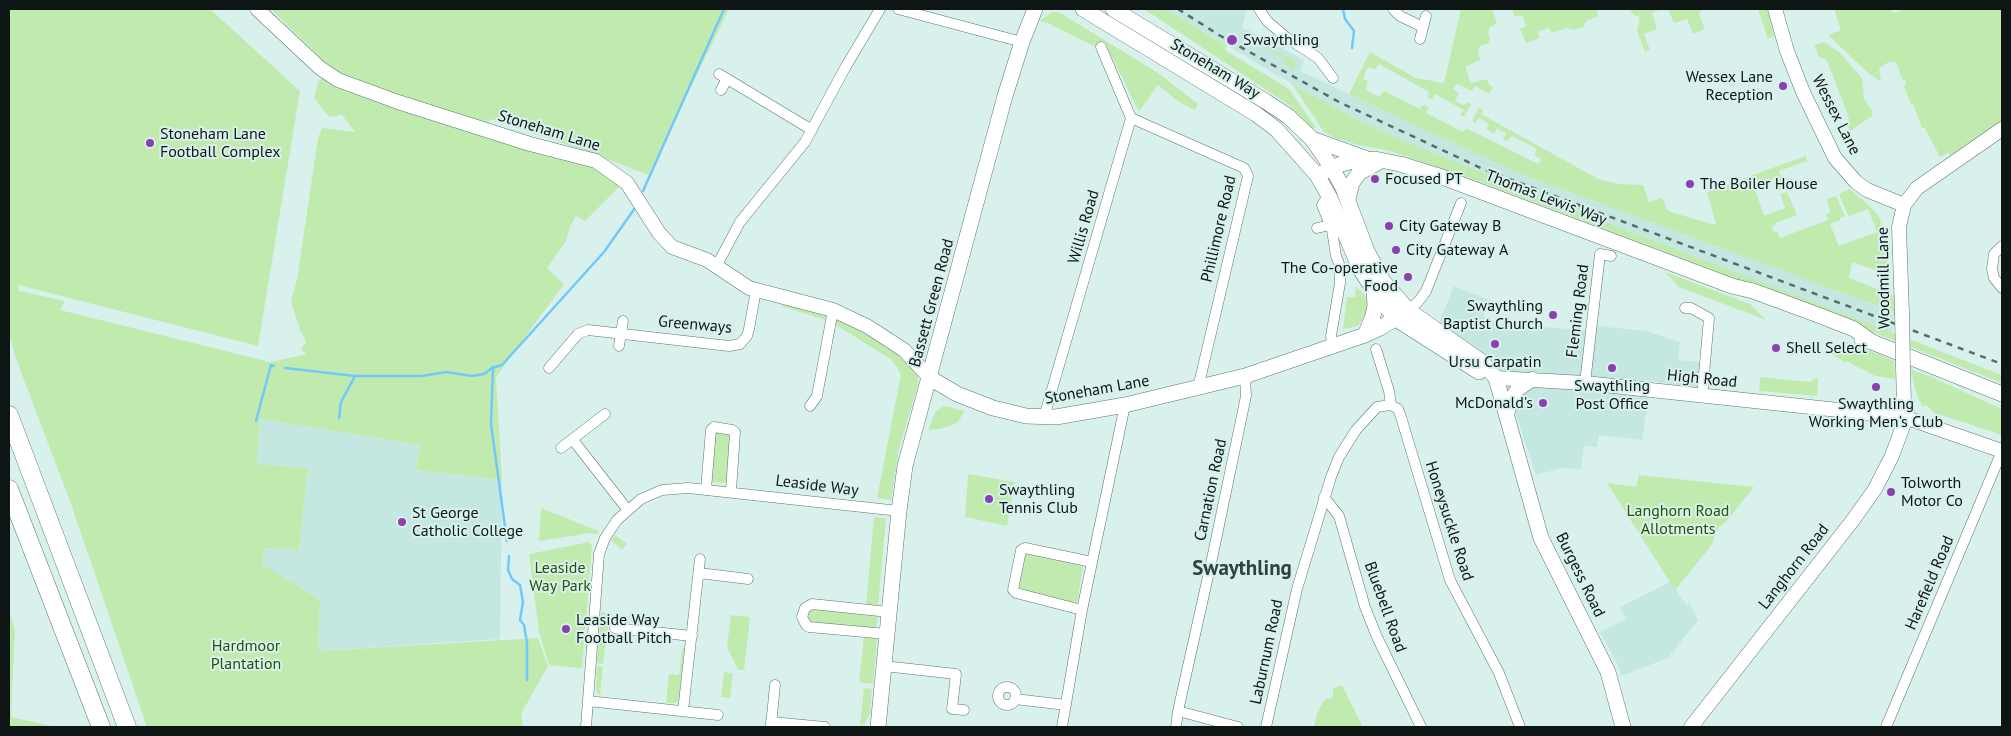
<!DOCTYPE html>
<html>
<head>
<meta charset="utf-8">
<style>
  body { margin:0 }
  #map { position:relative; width:2011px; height:736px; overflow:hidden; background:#d8f1ed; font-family:"PT Sans",sans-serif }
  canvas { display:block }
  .frame { position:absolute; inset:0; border:10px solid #0d1615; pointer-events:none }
</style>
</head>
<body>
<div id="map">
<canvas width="2011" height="736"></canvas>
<div class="frame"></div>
</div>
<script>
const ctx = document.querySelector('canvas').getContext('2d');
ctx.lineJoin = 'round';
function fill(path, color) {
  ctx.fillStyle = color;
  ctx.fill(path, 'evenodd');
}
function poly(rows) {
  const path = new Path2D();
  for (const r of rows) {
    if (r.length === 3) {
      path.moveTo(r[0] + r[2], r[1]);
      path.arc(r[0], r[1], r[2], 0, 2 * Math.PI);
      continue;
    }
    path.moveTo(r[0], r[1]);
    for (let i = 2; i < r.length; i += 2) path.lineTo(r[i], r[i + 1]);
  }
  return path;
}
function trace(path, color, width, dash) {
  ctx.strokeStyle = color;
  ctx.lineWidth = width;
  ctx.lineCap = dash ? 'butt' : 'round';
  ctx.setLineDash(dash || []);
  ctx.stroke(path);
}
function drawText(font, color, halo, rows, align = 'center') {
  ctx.font = font + ' "PT Sans",sans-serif';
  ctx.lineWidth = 4;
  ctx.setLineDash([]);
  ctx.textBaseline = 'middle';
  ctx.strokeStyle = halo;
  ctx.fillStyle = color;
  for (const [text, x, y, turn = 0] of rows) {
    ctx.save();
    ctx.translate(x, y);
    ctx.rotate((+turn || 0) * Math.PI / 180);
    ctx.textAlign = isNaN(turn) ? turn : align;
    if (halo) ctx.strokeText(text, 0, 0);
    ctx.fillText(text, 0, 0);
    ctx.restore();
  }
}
fill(poly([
  [1166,9,1247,9,1242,27,1304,60,1300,71,1435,135,1526,176,1894,312,1892,333,1598,219,1409,143,1360,121,1292,84],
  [1454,286,1490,300,1483,317,1500,324,1585,330,1597,326,1646,331,1680,342,1678,360,1702,362,1699,388,1651,381,1642,440,1599,435,1597,447,1584,446,1581,469,1562,468,1536,475,1500,367,1438,325],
  [260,419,420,445,416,470,502,480,500,639,318,651,320,600,262,564,263,548,299,550,308,469,257,464],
  [1670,582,1687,605,1690,604,1698,620,1668,658,1621,676,1617,663,1600,632,1626,619,1620,607]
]), '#c4e7e2');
fill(poly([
  [9,9,210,9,300,91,258,346,18,285,19,291,65,301,60,310,270,362,307,354,301,350,304,344,307,343,300,330,291,301,297,280,318,138,322,128,355,132,342,115,329,117,314,98,318,83,329,66,271,9,729,9,648,175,586,151,491,119,480,133,592,163,620,186,585,221,576,216,570,227,566,241,547,268,564,284,496,377,502,480,416,470,420,445,260,419,257,464,308,468,299,550,264,548,262,564,320,600,318,651,538,638,548,666,521,714,523,727,147,727,71,504,15,356,9,333,10,195,9,194],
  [1144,9,1166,9,1227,46,1225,50,1289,89,1316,128,1311,128,1289,105],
  [1461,9,1492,9,1497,23,1490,27,1488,32,1490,39,1489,43,1480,46,1478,51,1480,60,1465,67,1471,83,1487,79,1490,86,1493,87,1489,94,1475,86,1472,91,1457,84,1453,89,1459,93,1455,101,1464,105,1467,102,1471,104,1464,117,1460,115,1464,110,1435,94,1432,99,1427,97,1429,92,1379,64,1375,70,1368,67,1363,79,1368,81,1366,90,1379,97,1384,91,1420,109,1423,105,1429,107,1426,113,1463,132,1466,128,1538,164,1541,159,1534,155,1537,149,1512,136,1507,141,1503,139,1506,133,1497,128,1494,134,1486,129,1489,124,1479,118,1475,123,1472,120,1479,108,1483,110,1481,114,1591,175,1601,180,1618,184,1643,185,1649,202,1662,198,1668,211,1711,224,1716,224,1707,193,1711,190,1806,156,1807,161,1779,171,1785,188,1779,191,1774,178,1754,186,1764,216,1785,208,1780,194,1787,192,1797,215,1776,223,1776,225,1772,226,1774,232,1777,231,1780,238,1828,220,1826,214,1830,212,1827,199,1836,196,1845,216,1840,218,1840,220,1830,224,1839,246,1877,232,1868,209,1849,216,1848,215,1839,194,1850,189,1873,209,1880,218,1888,268,1877,265,1875,270,1852,262,1849,278,1895,296,1894,312,1526,176,1435,135,1349,94,1370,52,1416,78,1444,83],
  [1512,9,1598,9,1597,10,1598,17,1588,20,1584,24,1585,27,1573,30,1567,28,1551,33,1549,28,1538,31,1540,38,1526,43,1520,29,1526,26,1522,15,1515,17],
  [1629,9,1662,9,1652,13,1657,29,1644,34,1650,50,1645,52,1637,31,1640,17,1634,15],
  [1668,9,1708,9,1701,11,1699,14,1705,29,1693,34,1687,19,1674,23],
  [1758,9,1768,9,1774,36,1768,39],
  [1834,9,1891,9,1893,13,1907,9,2002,9,2002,121,1950,156,1948,153,1940,157,1925,128,1922,128,1913,104,1911,104,1904,87,1906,83,1905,80,1902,79,1896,62,1889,62,1879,68,1881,81,1878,80,1865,70,1828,35,1841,30],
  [1052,12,1057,12,1064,15,1161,75,1198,104,1195,110,1179,102,1158,85,1139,112,1108,49,1096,47,1047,23,1039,21],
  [1240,31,1297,62,1292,69,1284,64,1286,60,1239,32],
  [1824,42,1839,52,1862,78,1864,99,1873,111,1872,116,1850,131,1847,125,1849,118,1827,60,1819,57,1814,45],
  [1292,84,1360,121,1409,143,1598,219,2002,375,2002,383,1802,304,1480,182,1390,151,1359,145,1335,138,1324,132],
  [1665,272,1750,304,1766,320,1679,287],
  [1356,287,1364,294,1368,302,1366,314,1358,326,1343,329,1347,297,1355,297],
  [784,300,828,312,826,320,783,307],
  [835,313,898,350,912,365,918,376,918,385,899,449,891,500,877,498,901,374,892,360,833,323],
  [1847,343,1857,345,1894,361,1895,379,1875,376,1846,361,1846,363,1824,349,1839,344],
  [1911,370,1927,375,2002,409,2002,435,1935,413,1926,405,1922,407,1915,389],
  [1760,377,1810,382,1818,377,1817,396,1759,391],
  [944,406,965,411,957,423,940,429,928,430,936,411],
  [715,432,728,432,730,435,726,483,710,482],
  [968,474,1015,482,1007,526,965,517],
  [1639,475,1754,487,1725,523,1719,527,1711,546,1675,590,1607,483,1636,487],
  [541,508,599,531,598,534,590,533,539,541],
  [874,517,886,518,878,606,866,605],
  [615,535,627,544,622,550,611,540],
  [589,542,592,546,582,668,549,665,539,632,529,554],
  [1026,552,1083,566,1077,603,1018,589,1024,555],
  [810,609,878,614,876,630,812,623,808,619],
  [9,611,15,630,11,717,52,726,52,727,9,727],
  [601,612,610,613,603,664,597,663],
  [731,615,750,617,744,670,738,670,727,647],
  [864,637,877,638,873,684,859,682],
  [682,649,684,649,679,700,676,703,666,703,669,674,679,675],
  [597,666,603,667,600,695,597,693,596,688],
  [724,672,733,674,730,698,721,697],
  [1342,685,1363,727,1314,727,1317,713,1325,699,1333,698,1333,689],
  [864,688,872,689,870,714,865,723,860,725]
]), '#c1ebae');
trace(poly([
  [1343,9,1345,19,1354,31,1352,48],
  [643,191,724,9],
  [493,367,491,424,507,541],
  [285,368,355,376,422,376,446,372,472,376,484,374,492,368,502,365,604,252,635,208],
  [339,418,341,402,355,376],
  [256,421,271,365,274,366],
  [509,556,508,570,512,579,520,585,523,602,520,620,524,625,527,643,527,680]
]), '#71c8fd', 2.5);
const street = poly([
  [898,9,1022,42],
  [1259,9,1267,21,1287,38,1318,58,1333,78],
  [1393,9,1400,16,1423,27],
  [1420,39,1426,16],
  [719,74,812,130],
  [721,90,727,79],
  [1131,118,1244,168,1248,176,1198,388],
  [1330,198,1325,200,1322,205,1332,230,1336,256,1340,266,1340,283,1331,336,1333,346],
  [1317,228,1330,225],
  [2002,246,1994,254,1992,269,1994,278,2002,288],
  [717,265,740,222,805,142,845,68,880,9],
  [1685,308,1691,308,1709,318,1702,397],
  [1408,310,1418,302,1426,291,1461,203],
  [619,346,623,321],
  [1376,349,1389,391,1391,405,1398,409,1401,417,1450,580,1499,673,1520,727],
  [549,368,578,334,588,330,729,346,740,344,747,336,749,329,756,290],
  [1585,383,1600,254,1611,256],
  [810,406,817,396,833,310],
  [1044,417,1131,118,1101,47],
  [573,440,627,509],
  [561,448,605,414],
  [706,489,711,430,714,427,732,430,735,432,731,491],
  [1324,497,1339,516,1365,607,1377,637,1421,727],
  [699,573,748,579],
  [1082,610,1016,593,1013,590,1021,550,1025,548,1092,562],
  [615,628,692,636],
  [887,634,809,627,806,625,802,617,805,608,812,604,889,612],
  [884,666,956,674,952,709,964,710],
  [1007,696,9],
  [1015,699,1066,705],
  [588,701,718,715],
  [683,711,700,559],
  [1178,711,1238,727],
  [771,722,825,727],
  [771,726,775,685],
  [586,727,599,554,605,538,617,520,641,499,662,490,688,488,899,511],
  [1062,727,1082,610,1125,405],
  [1176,727,1178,711,1213,554,1246,396,1245,376],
  [1266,727,1297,589,1331,477,1339,457,1356,430,1377,407,1391,405],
  [1886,727,2002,451]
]);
const secondary = poly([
  [257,9,320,68,338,80,398,102,530,144,596,161,627,183,659,233,672,247,707,260,749,288,833,310,867,326,904,350,930,378],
  [1775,9,1787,51,1803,92,1835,158,1856,182,1867,190,1904,205],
  [1902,313,1899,227,1904,205,1917,188,2002,129],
  [1496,378,1585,383,1904,417,2002,451],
  [1507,415,1511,399,1517,390,1533,379],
  [1691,727,1853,520,1875,489,1892,456,1903,426,1904,404,1903,366]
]);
const primary = poly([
  [1083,9,1256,114,1276,129,1317,175,1330,198,1360,269,1381,301,1396,319,1479,372],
  [1113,9,1265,101,1288,116,1312,139,1332,168,1343,188,1367,251,1383,281,1408,310,1482,362,1496,378,1541,538,1608,672,1623,727],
  [1312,139,1365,158],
  [1317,175,1341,164,1359,160,1375,159,1400,164,1442,177,1732,286,1753,291,1818,315,1854,329,1872,342],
  [1348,199,1352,183,1359,173,1379,162],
  [1365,335,1373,316,1375,305,1374,291],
  [1862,340,1872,342,2002,394],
  [930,378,957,394,993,408,1026,416,1056,417,1125,405,1245,376,1365,335,1380,328,1403,314],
  [878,727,899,511,905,466,1005,96,1022,42,1035,9]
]);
const highway = poly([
  [9,415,127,727],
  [9,489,101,727]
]);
trace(street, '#5e7471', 11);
trace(secondary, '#5e7471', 15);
trace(primary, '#5e7471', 16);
trace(highway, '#5e7471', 19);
trace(street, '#fff', 10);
trace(secondary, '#fff', 14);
trace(primary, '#fff', 15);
trace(highway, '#fff', 18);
trace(poly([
  [1178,9,1219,35,1339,102,1483,169,2002,364]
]), '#5b6a68', 2.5, [6, 6]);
const secondaryBridge = poly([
  [1902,313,1903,366]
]);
trace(secondaryBridge, '#5e7471', 15, []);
trace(secondaryBridge, '#fff', 14);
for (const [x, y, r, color] of [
  [1232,40,6,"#8c3faf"],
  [1783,86,5,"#8c3faf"],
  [150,143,5,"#8c3faf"],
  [1375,179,5,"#8c3faf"],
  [1690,184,5,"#8c3faf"],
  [1389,226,5,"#8c3faf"],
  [1396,250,5,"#8c3faf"],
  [1408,277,5,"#8c3faf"],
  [1553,315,5,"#8c3faf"],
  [1495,344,5,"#8c3faf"],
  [1776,348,5,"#8c3faf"],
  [1612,368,5,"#8c3faf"],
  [1876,387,5,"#8c3faf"],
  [1543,403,5,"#8c3faf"],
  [1891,492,5,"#8c3faf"],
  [989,499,5,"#8c3faf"],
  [402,522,5,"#8c3faf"],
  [566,629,5,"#8c3faf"]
]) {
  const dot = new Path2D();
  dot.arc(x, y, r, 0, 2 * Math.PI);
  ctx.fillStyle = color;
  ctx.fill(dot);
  trace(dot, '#d8f1ed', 2);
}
drawText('16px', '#0d1615', '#d8f1ed', [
  ["Swaythling",1243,40],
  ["Wessex Lane",1773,77,"right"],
  ["Reception",1773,95,"right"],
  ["Stoneham Lane",160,134],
  ["Football Complex",160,152],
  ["Focused PT",1385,179],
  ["The Boiler House",1700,184],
  ["City Gateway B",1399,226],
  ["City Gateway A",1406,250],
  ["The Co-operative",1398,268,"right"],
  ["Food",1398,286,"right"],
  ["Swaythling",1543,306,"right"],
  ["Baptist Church",1543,324,"right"],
  ["Shell Select",1786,348],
  ["Ursu Carpatin",1495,362,"center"],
  ["Swaythling",1612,386,"center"],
  ["Post Office",1612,404,"center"],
  ["McDonald's",1533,403,"right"],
  ["Swaythling",1876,404,"center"],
  ["Working Men's Club",1876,422,"center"],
  ["Tolworth",1901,483],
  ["Motor Co",1901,501],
  ["Swaythling",999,490],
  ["Tennis Club",999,508],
  ["St George",412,513],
  ["Catholic College",412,531],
  ["Leaside Way",576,620],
  ["Football Pitch",576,638]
], 'left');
drawText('16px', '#0d1615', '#d8f1ed', [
  ["Stoneham Way",1215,69,31],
  ["Wessex Lane",1836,115,63],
  ["Stoneham Lane",549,131,17],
  ["Thomas Lewis Way",1546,198,21],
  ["Willis Road",1084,227,-74],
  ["Phillimore Road",1219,229,-77],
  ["Woodmill Lane",1884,278,-91],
  ["Bassett Green Road",932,303,-75],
  ["Fleming Road",1578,311,-83],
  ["Greenways",695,325,5],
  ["High Road",1702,379,6],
  ["Stoneham Lane",1097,390,-10],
  ["Leaside Way",817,486,7],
  ["Carnation Road",1211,490,-78],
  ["Honeysuckle Road",1449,521,72],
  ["Langhorn Road",1794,567,-52],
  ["Burgess Road",1580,575,64],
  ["Harefield Road",1930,583,-67],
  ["Bluebell Road",1385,607,70],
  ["Laburnum Road",1267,652,-78]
]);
drawText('16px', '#255202', '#d8f1ed', [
  ["Langhorn Road",1678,511],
  ["Allotments",1678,529],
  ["Leaside",560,568],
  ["Way Park",560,586],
  ["Hardmoor",246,646],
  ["Plantation",246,664]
]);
drawText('bold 21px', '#2e4341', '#d8f1ed', [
  ["Swaythling",1242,569]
]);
</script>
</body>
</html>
